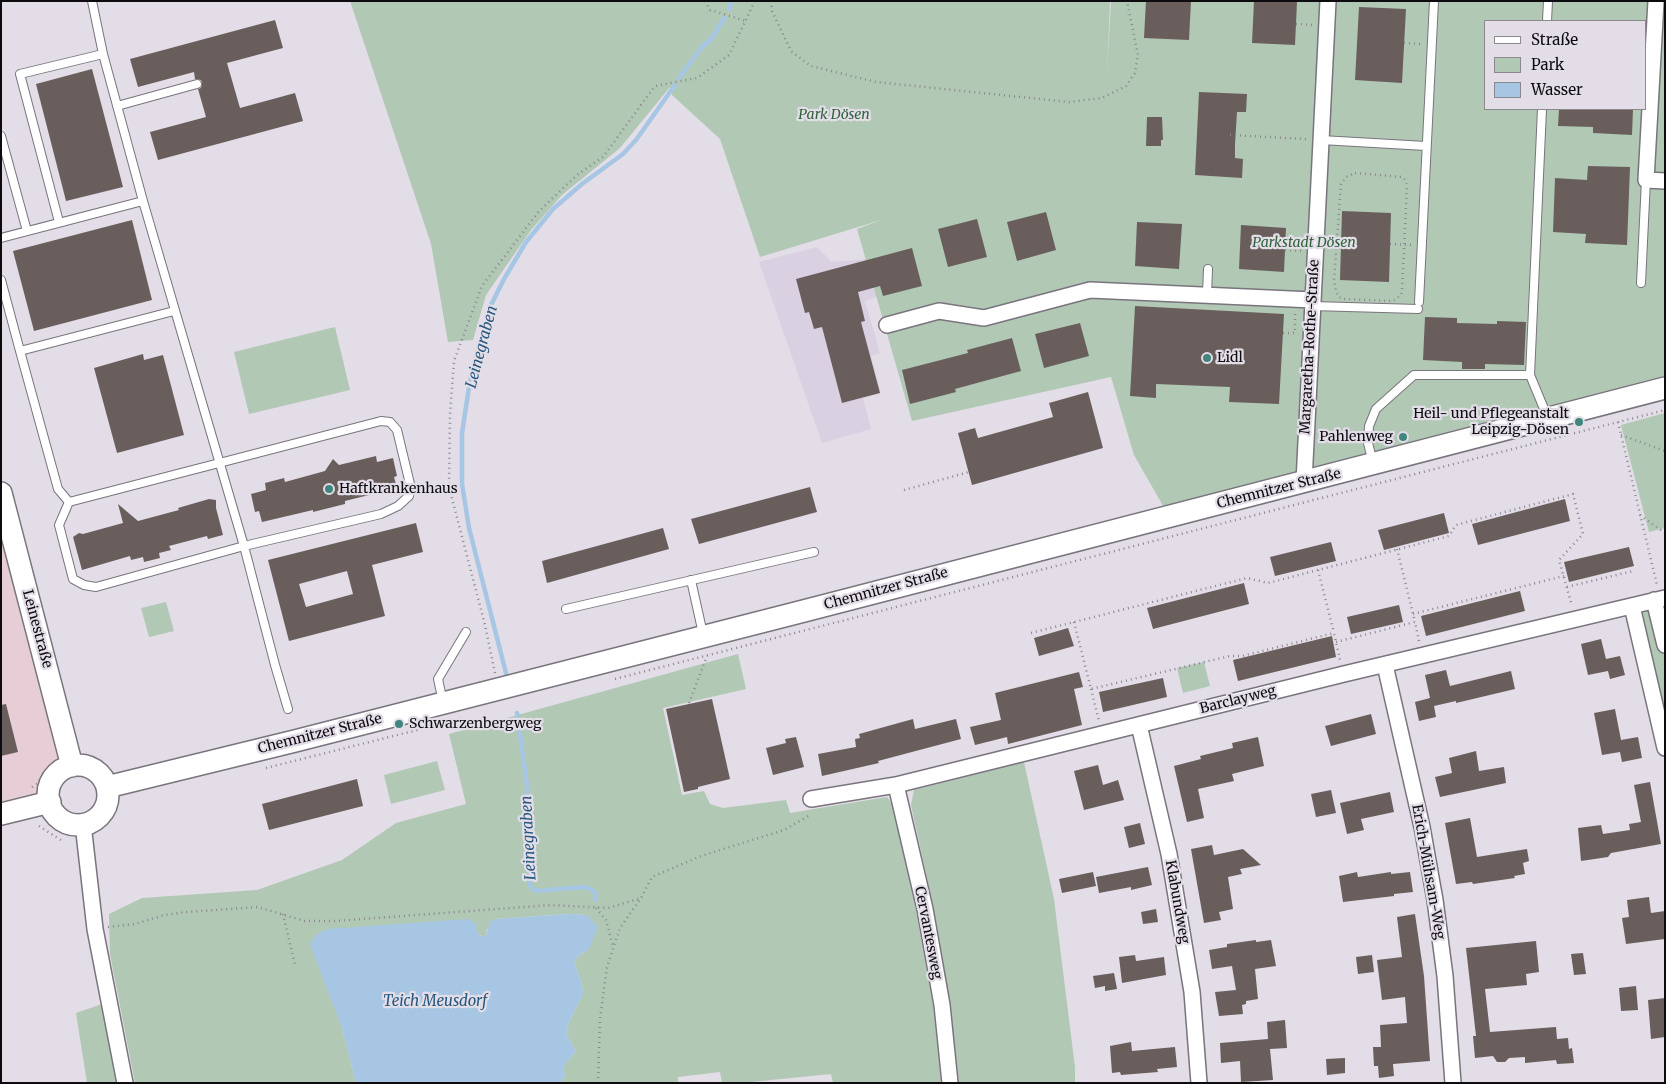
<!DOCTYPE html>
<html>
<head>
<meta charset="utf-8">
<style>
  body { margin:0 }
  #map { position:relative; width:1666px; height:1084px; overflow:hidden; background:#e2dde7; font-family:Merriweather,serif }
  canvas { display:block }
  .frame { position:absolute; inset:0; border:2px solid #0d0b0e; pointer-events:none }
  .legend { position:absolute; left:1484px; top:20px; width:162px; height:90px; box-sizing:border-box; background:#e2dde7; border:1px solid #8d8990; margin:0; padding:6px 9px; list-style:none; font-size:15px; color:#0d0b0e }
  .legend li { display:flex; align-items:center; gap:10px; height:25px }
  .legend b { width:25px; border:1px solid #8d8990 }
</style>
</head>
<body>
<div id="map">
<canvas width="1666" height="1084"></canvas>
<div class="frame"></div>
<ul class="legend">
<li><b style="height:6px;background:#fff"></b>Straße</li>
<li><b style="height:14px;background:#b1c8b5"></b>Park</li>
<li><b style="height:14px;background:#a6c6e4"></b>Wasser</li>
</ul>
</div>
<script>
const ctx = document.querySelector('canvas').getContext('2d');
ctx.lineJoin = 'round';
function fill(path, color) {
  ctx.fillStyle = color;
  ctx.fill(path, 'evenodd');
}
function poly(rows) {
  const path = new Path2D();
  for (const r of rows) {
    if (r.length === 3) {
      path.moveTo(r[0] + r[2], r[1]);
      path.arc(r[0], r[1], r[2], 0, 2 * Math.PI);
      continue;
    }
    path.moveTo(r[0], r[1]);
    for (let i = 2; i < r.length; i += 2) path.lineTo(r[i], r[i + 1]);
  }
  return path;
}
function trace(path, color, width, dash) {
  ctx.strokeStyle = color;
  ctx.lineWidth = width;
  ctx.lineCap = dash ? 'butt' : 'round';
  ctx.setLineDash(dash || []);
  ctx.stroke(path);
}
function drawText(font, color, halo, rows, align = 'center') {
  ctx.font = font + ' Merriweather,serif';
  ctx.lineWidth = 4.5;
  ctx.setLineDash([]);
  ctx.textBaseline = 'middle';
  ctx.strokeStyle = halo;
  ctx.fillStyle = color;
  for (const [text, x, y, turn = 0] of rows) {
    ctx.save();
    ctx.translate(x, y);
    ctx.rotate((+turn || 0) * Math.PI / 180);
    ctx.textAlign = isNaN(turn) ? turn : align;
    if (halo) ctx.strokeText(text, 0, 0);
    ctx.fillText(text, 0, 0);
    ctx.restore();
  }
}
fill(poly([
  [1,493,65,768,56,775,52,781,49,796,1,814]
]), '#e7ced6');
fill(poly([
  [817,247,832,262,866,259,881,296,865,301,880,353,871,356,881,393,863,398,871,429,822,443,759,262]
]), '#d9d0e1');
fill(poly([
  [350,1,1110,1,1107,75,1111,1,1665,1,1665,376,1166,511,1134,455,1111,377,912,421,857,229,881,220,760,257,720,139,672,95,670,87,620,148,562,195,531,230,486,295,473,340,448,342,431,244],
  [1485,21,1645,21,1645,109,1485,109],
  [335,327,350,390,249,414,234,352],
  [1665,413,1665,528,1649,532,1621,425],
  [1654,600,1665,645,1665,738,1632,606],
  [166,602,174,631,149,637,141,608],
  [738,654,746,689,663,708,682,795,704,791,710,804,723,808,786,800,790,813,887,797,893,805,916,910,933,1005,941,1083,833,1083,831,1074,741,1083,722,1083,720,1072,678,1077,678,1083,560,1083,565,1076,563,1067,576,1051,566,1034,569,1022,583,994,582,985,574,961,581,954,589,949,587,915,569,914,495,919,487,930,486,936,481,936,477,932,342,1028,356,1083,135,1083,110,954,109,914,142,898,257,890,342,860,396,823,466,804,449,734],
  [1204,662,1210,686,1183,693,1177,668],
  [437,761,445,790,391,804,384,775],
  [1024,762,1054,899,1075,1067,1075,1083,959,1083,950,1002,933,906,911,805,914,790],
  [102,1004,117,1083,87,1083,76,1013]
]), '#b1c8b5');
fill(poly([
  [569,914,587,915,598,927,589,949,581,954,574,961,582,985,583,994,569,1022,566,1034,576,1051,563,1067,565,1076,560,1083,356,1083,342,1028,310,944,317,934,329,929,469,919,476,924,477,932,481,936,486,936,490,922,495,919]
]), '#a6c6e4');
trace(poly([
  [729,9,732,1],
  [679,78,701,48,712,38,724,18],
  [506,673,469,528,462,484,462,433,470,381,475,360,491,305,504,279,526,242,553,209,582,184,623,154,636,140,675,85],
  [517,713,527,785,530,886,535,891,585,887,594,891,596,900]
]), '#a6c6e4', 4.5);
fill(poly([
  [1146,1,1191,1,1189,40,1144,38],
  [1254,1,1297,2,1295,45,1252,43],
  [1359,7,1406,9,1402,83,1355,80],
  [275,20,283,48,227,63,240,108,295,93,303,121,158,160,150,132,206,117,198,89,201,88,202,83,201,80,195,79,194,72,138,87,130,59],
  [92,69,123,187,66,201,36,84],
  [1199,92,1247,94,1246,112,1237,112,1235,144,1235,158,1243,159,1242,178,1195,175],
  [1559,109,1633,109,1632,135,1593,133,1593,127,1558,126],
  [1147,117,1162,117,1163,140,1161,140,1161,146,1146,146],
  [1588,166,1630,167,1627,245,1585,243,1586,234,1553,232,1555,178,1587,180],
  [1342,211,1391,213,1389,282,1340,280],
  [1046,212,1056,250,1017,261,1007,222],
  [977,219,987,257,948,267,938,229],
  [132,220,152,300,34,331,13,251],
  [1137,222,1182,224,1179,269,1135,266],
  [1241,225,1286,228,1284,272,1239,269],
  [912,248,922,286,883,296,880,286,858,292,865,321,861,322,880,393,842,403,822,327,814,329,809,312,805,313,796,279],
  [1135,306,1284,314,1279,404,1229,402,1230,387,1156,384,1156,398,1130,396],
  [1425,317,1457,318,1457,323,1497,324,1497,321,1526,322,1524,365,1485,364,1485,369,1462,369,1462,362,1423,360],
  [1080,323,1089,356,1044,368,1035,334],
  [1012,338,1021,371,955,389,956,392,910,404,902,370,968,353,967,350],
  [143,354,144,360,163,355,184,435,117,453,94,368],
  [1088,392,1103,448,972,485,958,433,975,428,978,438,1053,417,1049,403],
  [376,456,377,462,393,458,397,476,394,477,397,488,345,501,345,504,313,512,313,510,262,522,259,511,255,512,251,494,266,490,265,483,284,478,285,482,325,471,333,459,339,465],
  [810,487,817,512,699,544,691,519],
  [209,499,216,500,216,508,223,535,208,539,207,536,169,546,171,550,159,553,160,558,144,562,143,557,131,560,130,556,82,570,73,537,79,533,83,534,123,523,118,504,138,521,179,510,178,508],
  [1565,499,1570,521,1478,545,1472,524],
  [1444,513,1449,533,1384,550,1378,530],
  [416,523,423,552,372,565,385,616,289,641,268,560],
  [347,571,353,594,306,607,299,584],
  [663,528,669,549,547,583,542,561],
  [1331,542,1336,561,1275,576,1270,557],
  [1629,547,1634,566,1569,582,1564,562],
  [1244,583,1249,604,1153,629,1147,608],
  [1520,591,1525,611,1426,636,1421,616],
  [1399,605,1403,622,1351,634,1347,617],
  [1068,628,1074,646,1039,656,1034,638],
  [1332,636,1336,657,1238,681,1233,660],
  [1601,639,1606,659,1620,656,1625,675,1610,679,1608,671,1588,675,1581,644],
  [1446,670,1450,686,1511,671,1515,689,1456,703,1456,701,1434,706,1436,717,1419,721,1415,702,1430,698,1425,675],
  [1079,672,1083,687,1074,689,1082,725,1008,744,1007,737,975,745,970,727,1001,720,995,693],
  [1163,678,1167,697,1103,712,1099,692],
  [712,699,730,779,698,787,698,789,684,792,666,709],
  [6,704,18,752,1,756,1,705],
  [1615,709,1621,740,1638,737,1642,758,1622,762,1620,752,1602,755,1594,713],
  [1371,714,1376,734,1331,746,1325,726],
  [913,719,915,729,956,719,961,739,878,761,879,763,822,776,818,754,856,747,855,739,860,738,859,734],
  [796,737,804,767,773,775,766,748,786,743,785,739],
  [1258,737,1264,766,1232,774,1234,781,1198,789,1204,818,1187,822,1174,766,1201,759,1200,756,1233,748,1232,743],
  [1476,751,1479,771,1504,767,1506,783,1440,797,1435,777,1452,773,1449,758],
  [1098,765,1103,785,1118,780,1124,800,1084,810,1074,771],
  [357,779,363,806,269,830,262,804],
  [1650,782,1661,844,1611,853,1608,857,1581,861,1578,828,1601,825,1603,834,1630,830,1629,824,1641,822,1634,785],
  [1331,790,1336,813,1316,817,1311,794],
  [1390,792,1394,812,1361,819,1364,830,1347,834,1340,803],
  [1470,818,1477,857,1527,849,1529,861,1523,863,1525,874,1514,876,1515,878,1473,884,1472,882,1456,884,1445,823],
  [1140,823,1145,844,1129,848,1124,827],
  [1212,845,1214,855,1243,849,1261,865,1240,869,1242,874,1228,877,1233,909,1219,912,1221,920,1204,923,1191,849],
  [1148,867,1152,885,1131,890,1131,887,1099,893,1096,877],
  [1093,872,1096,886,1062,893,1059,879],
  [1357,872,1358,877,1391,872,1391,874,1410,872,1413,892,1394,894,1394,896,1343,902,1339,876],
  [1649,897,1651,913,1665,911,1665,939,1626,944,1622,918,1629,917,1627,900],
  [1156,909,1158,922,1143,924,1141,912],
  [1415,914,1424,976,1430,1061,1393,1064,1394,1076,1379,1078,1378,1066,1374,1066,1373,1047,1381,1047,1380,1025,1407,1023,1405,997,1382,1000,1377,960,1402,957,1397,917],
  [1256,940,1256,942,1271,940,1276,966,1255,969,1258,999,1246,1001,1246,1004,1242,1005,1243,1014,1219,1016,1215,992,1236,990,1232,966,1212,969,1209,950,1227,947,1227,944],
  [1536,941,1539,972,1526,974,1527,985,1485,989,1490,1032,1556,1027,1557,1039,1568,1038,1569,1049,1572,1048,1574,1063,1557,1064,1556,1060,1525,1063,1525,1057,1509,1058,1505,1062,1497,1062,1493,1056,1475,1058,1473,1036,1476,1036,1466,948],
  [1583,953,1586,974,1574,975,1571,954],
  [1135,955,1136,961,1164,957,1166,975,1122,983,1119,957],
  [1372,955,1374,972,1358,974,1356,957],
  [1114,973,1117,989,1105,991,1105,986,1095,988,1093,976],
  [1636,986,1638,1010,1621,1011,1619,988],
  [1665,998,1665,1037,1651,1039,1648,1000],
  [1285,1020,1287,1048,1270,1049,1273,1080,1241,1082,1240,1061,1221,1063,1220,1043,1268,1039,1267,1022],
  [1131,1042,1132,1051,1175,1047,1177,1067,1157,1069,1158,1072,1121,1075,1120,1072,1112,1073,1110,1046],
  [1345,1058,1345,1073,1327,1075,1326,1059]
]), '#6a5e5d');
const lane = poly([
  [92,1,103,54,143,201,244,546,275,665,288,709],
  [1547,21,1548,1],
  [117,106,197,84],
  [1542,109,1530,375,1547,416],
  [1,136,27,231],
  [1321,140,1426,146],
  [59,222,20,74,103,54],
  [1,238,143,201],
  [1,280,20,351,174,311],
  [1641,283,1646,180],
  [1207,294,1208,269],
  [1419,302,1434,1],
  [1312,306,1418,309],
  [20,351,58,489,69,502],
  [381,421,390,422,397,430,410,484,409,496,398,506,381,514,244,546,96,587,84,585,73,579,59,525,69,502,381,421],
  [1373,463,1368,443,1369,426,1376,409,1414,375,1530,375],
  [691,580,703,634],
  [566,609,814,552],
  [443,702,438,679,466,632]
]);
const street = poly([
  [1656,1,1646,180,1665,181],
  [887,325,939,311,984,318,1090,290,1313,300],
  [1304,482,1328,1],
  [1654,600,1665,645],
  [1632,606,1665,748],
  [1385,665,1422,827,1435,900,1445,976,1453,1083],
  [1139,725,1169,854,1192,992,1199,1083],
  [896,785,925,909,942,1005,950,1083],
  [811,799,896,785,1344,674,1665,598],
  [83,824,95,929,125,1083]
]);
const secondary = poly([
  [1,493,72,766],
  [78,795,30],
  [107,787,295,741,796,613,1665,388],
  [1,814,50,802]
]);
trace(lane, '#79747d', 10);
trace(street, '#79747d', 18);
trace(secondary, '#79747d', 24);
trace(poly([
  [705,1,710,10,746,21],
  [771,1,772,11,791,51,811,66,876,82,1069,102,1102,98,1126,86,1135,73,1138,55,1127,1],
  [1296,24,1312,25],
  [1404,43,1420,44],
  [1230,135,1306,139],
  [1355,173,1402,177,1406,181,1407,186,1402,290,1401,295,1393,301,1343,299,1339,297,1336,292,1334,280,1341,184,1346,177,1355,173],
  [1390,244,1413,245],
  [1285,250,1301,251],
  [1283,333,1295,333,1295,313],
  [1618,422,1657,585],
  [1621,435,1665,451],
  [904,490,969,472],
  [1640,515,1665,533],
  [1397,549,1415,622],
  [1318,570,1334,633],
  [1567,587,1633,571],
  [1413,614,1564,576],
  [1074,622,1091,689,1230,656,1242,656,1334,633,1340,660],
  [1031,633,1247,578,1268,583,1449,536,1456,525,1573,494,1583,534,1559,560,1572,606],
  [1336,642,1415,622,1419,641],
  [495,673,485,625,449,487,450,414,454,361,482,286,539,211,577,175,603,157,655,86,697,78,729,55,755,1],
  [615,679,1665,410],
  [1091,689,1099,721],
  [689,703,707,656],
  [266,768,465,718],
  [32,787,42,781,52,764],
  [39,826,64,842],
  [596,908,606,920,613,946],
  [283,914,295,965],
  [108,927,135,924,164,915,187,912,258,907,304,921,335,921,551,905,608,908,641,898],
  [598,1083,600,1019,607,967,620,928,641,898,652,877,701,856,784,830,810,815]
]), '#8a878e', 2.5, [1, 4]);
trace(lane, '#fff', 8);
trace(street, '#fff', 15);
trace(secondary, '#fff', 21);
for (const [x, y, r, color] of [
  [1207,358,5,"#40867e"],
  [1579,422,5,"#40867e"],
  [1403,437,5,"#40867e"],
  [329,489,5,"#40867e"],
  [399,724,5,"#40867e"]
]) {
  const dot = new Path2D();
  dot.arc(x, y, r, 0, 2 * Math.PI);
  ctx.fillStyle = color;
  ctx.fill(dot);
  trace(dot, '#e2dde7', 2);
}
drawText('italic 14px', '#30633c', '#e2dde7', [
  ["Park Dösen",834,115],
  ["Parkstadt Dösen",1304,243]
]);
drawText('14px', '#0d0b0e', '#e2dde7', [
  ["Margaretha-Rothe-Straße",1310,347,-87],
  ["Chemnitzer Straße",1279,489,-14],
  ["Chemnitzer Straße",886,589,-15],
  ["Leinestraße",37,629,75],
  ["Barclayweg",1238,700,-14],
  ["Chemnitzer Straße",320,734,-14],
  ["Erich-Mühsam-Weg",1428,872,80],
  ["Klabundweg",1177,902,80],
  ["Cervantesweg",928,933,79]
]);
drawText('14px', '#0d0b0e', '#e2dde7', [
  ["Lidl",1217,358],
  ["Heil- und Pflegeanstalt",1569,414,"right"],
  ["Leipzig-Dösen",1569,430,"right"],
  ["Pahlenweg",1393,437,"right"],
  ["Haftkrankenhaus",339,489],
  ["Schwarzenbergweg",409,724]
], 'left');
drawText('italic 15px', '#26587f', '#e2dde7', [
  ["Leinegraben",482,347,-75],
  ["Leinegraben",529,838,-93],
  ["Teich Meusdorf",435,1002]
]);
</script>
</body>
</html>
